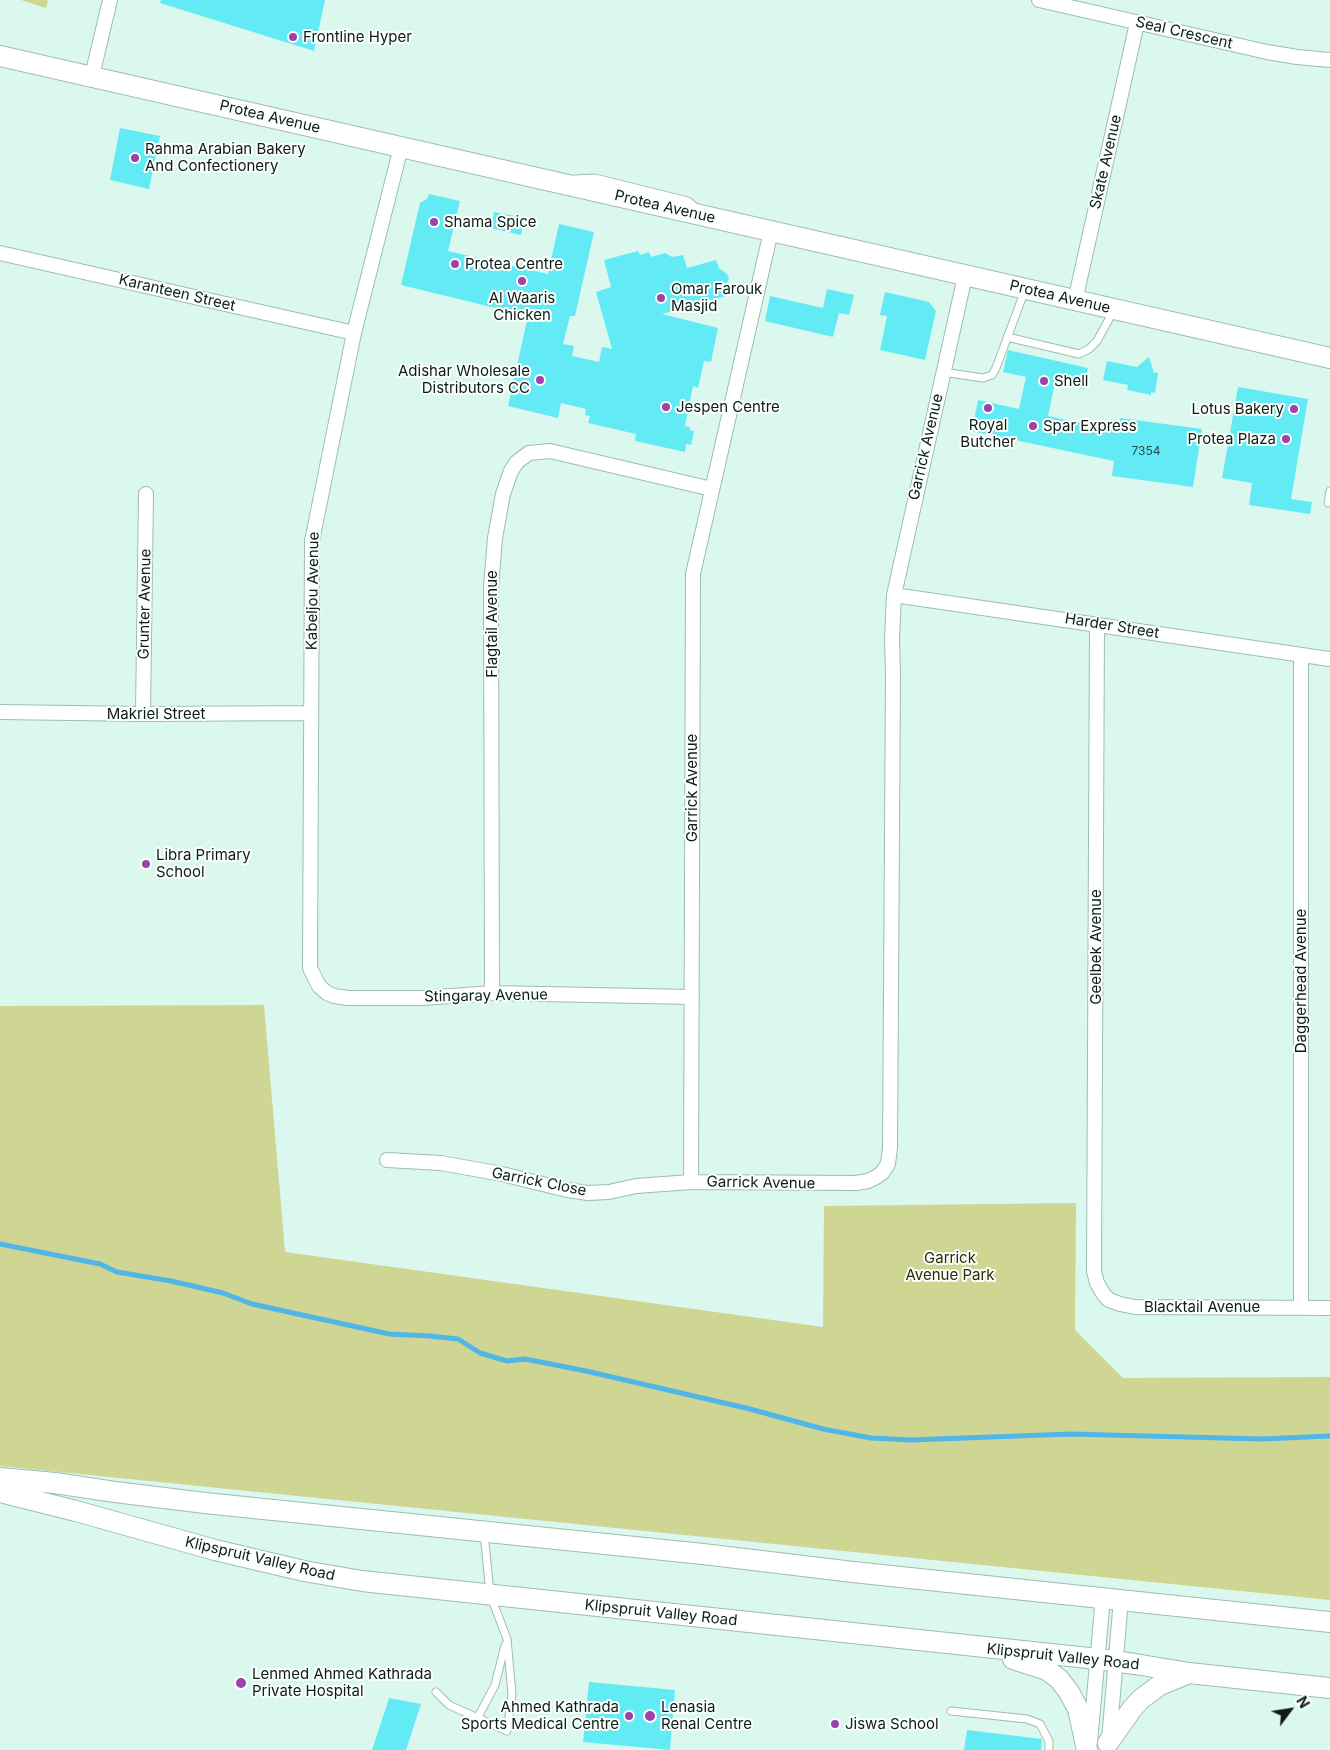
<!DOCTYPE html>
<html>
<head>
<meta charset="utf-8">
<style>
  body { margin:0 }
  #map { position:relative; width:1330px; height:1750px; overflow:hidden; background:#daf8ed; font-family:Inter,sans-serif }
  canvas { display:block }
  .north { position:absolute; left:1265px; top:1685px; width:50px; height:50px; -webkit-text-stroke:4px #f9fffd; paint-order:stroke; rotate:59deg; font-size:14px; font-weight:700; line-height:20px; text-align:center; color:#101b17 }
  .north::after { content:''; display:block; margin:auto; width:18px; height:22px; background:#101b17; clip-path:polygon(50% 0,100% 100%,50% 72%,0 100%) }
</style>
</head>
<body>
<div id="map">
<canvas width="1330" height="1750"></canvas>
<div class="north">N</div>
</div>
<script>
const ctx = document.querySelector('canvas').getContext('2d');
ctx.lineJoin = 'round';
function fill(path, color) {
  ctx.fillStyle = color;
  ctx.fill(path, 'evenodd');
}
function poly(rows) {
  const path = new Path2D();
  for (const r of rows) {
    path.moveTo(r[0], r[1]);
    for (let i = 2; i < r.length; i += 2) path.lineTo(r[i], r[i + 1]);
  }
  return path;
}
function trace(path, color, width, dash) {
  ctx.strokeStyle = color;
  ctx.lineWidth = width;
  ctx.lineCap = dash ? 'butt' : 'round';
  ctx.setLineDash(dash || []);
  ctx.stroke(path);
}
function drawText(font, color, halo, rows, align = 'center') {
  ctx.font = font + ' Inter,sans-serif';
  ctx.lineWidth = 4;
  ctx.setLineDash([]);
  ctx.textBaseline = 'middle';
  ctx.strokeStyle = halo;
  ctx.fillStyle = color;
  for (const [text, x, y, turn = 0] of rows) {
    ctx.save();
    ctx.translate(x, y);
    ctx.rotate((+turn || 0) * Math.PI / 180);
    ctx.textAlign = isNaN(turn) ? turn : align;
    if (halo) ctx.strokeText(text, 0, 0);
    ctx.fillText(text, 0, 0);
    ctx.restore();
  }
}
fill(poly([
  [21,0,48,0,46,8],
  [264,1005,285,1252,823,1327,824,1206,1076,1203,1075,1330,1123,1378,1330,1377,1330,1600,0,1466,0,1006]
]), '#cfd593');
trace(poly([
  [0,1244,100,1264,117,1272,171,1281,223,1293,252,1304,389,1334,429,1336,458,1339,480,1353,507,1361,525,1359,586,1371,750,1409,823,1429,871,1438,911,1440,1071,1434,1262,1439,1330,1436]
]), '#4fb6e7', 5);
fill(poly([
  [161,0,325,0,314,51,160,3],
  [120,128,160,136,149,189,110,180],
  [429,194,460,201,448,251,548,274,559,224,594,232,575,316,570,316,563,344,574,346,572,356,599,362,602,347,612,349,596,292,611,287,604,260,638,251,640,255,649,252,651,257,665,253,672,257,683,255,687,268,716,260,719,268,727,274,729,278,725,289,726,296,662,314,718,328,711,362,704,361,698,388,693,386,685,426,690,427,690,430,694,431,691,445,686,444,685,452,635,441,636,434,588,423,590,416,585,415,586,409,561,403,558,418,508,406,528,316,401,285,420,203,427,199],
  [494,212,524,218,521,235,491,228],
  [827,289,854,295,849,315,839,313,833,337,765,321,770,296,823,308],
  [885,292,929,302,936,311,925,360,880,350,887,316,880,315],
  [1008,350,1088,368,1084,389,1055,383,1048,416,1118,431,1120,418,1202,429,1193,487,1112,476,1114,461,972,431,978,400,1019,409,1026,377,1003,372],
  [1149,357,1153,369,1153,372,1158,373,1155,393,1151,392,1151,395,1127,390,1128,385,1103,380,1107,361,1137,367],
  [1238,387,1308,399,1291,499,1312,502,1310,514,1249,505,1252,483,1222,478],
  [589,1682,675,1690,670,1750,583,1742],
  [389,1698,421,1704,406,1750,372,1750],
  [967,1730,1042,1739,1041,1750,964,1750]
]), '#63ebf5');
const lane = poly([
  [575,179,595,178,688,201,696,208],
  [1007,337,1079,354,1089,349,1097,341,1114,310],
  [943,372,983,378,992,375,996,368,1025,290],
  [1328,503,1330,491],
  [436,1692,449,1705,507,1731,512,1694,507,1639,490,1594,484,1533],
  [951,1711,1027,1719,1040,1724,1049,1741,1049,1750],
  [478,1717,495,1685,505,1645]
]);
const street = poly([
  [1039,0,1267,52,1297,57,1330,60],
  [92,76,110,0],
  [401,147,354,333,312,541,310,968,319,986,327,993,334,996,348,998,423,998,492,993,692,997],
  [771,231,693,574,691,1182,856,1183,868,1181,876,1177,882,1173,888,1164,890,1148,893,674,892,639,894,595,965,276],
  [0,253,354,333],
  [1075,301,1137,23],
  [894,595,1330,659],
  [1097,624,1094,1271,1097,1283,1104,1295,1109,1300,1120,1304,1135,1307,1330,1308],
  [0,712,143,714,311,713],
  [143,714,146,494],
  [492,993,491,587,495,538,503,494,511,471,517,462,529,453,550,451,712,489],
  [387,1160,441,1163,502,1174,567,1190,588,1193,609,1192,636,1186,691,1182],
  [1301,1307,1301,655],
  [1109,1740,1121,1599],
  [1090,1742,1103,1597]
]);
const secondary = poly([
  [0,56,1330,358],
  [0,1478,55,1483,115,1492,205,1503,703,1554,853,1572,1330,1622],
  [0,1492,76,1511,215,1550,304,1571,362,1581,1098,1659,1135,1664,1189,1673,1330,1688],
  [1013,1659,1047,1670,1059,1679,1069,1692,1078,1709,1087,1750],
  [1108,1743,1132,1709,1141,1699,1160,1685,1189,1673]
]);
trace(lane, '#9fbcb2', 9);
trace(street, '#9fbcb2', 16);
trace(secondary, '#9fbcb2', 22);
trace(lane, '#fff', 7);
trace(street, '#fff', 14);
trace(secondary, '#fff', 20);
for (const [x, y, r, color] of [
  [293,37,5,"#9d41ac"],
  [135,158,5,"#9d41ac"],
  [434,222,5,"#9d41ac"],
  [455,264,5,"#9d41ac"],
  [522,281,5,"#9d41ac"],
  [661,298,5,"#9d41ac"],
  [540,380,5,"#9d41ac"],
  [1044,381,5,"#9d41ac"],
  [666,407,5,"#9d41ac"],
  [988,408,5,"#9d41ac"],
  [1294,409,5,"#9d41ac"],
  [1033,426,5,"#9d41ac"],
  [1286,439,5,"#9d41ac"],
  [146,864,5,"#9d41ac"],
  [241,1683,6,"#9d41ac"],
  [629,1716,5,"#9d41ac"],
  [650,1716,6,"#9d41ac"],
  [835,1724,5,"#9d41ac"]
]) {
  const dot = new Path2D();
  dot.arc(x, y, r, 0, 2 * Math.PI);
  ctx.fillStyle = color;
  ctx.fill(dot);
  trace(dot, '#f9fffd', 2);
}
drawText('12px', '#254f4e', null, [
  ["7354",1146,451]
]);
drawText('15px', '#101b17', '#f9fffd', [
  ["Seal Crescent",1184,33,13],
  ["Protea Avenue",270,117,13],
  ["Skate Avenue",1106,162,-77],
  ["Protea Avenue",665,207,13],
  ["Karanteen Street",177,293,13],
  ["Protea Avenue",1060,297,13],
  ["Garrick Avenue",926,447,-77],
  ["Kabeljou Avenue",313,591,-89],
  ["Grunter Avenue",145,604,-89],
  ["Flagtail Avenue",492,624,-90],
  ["Harder Street",1112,626,9],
  ["Makriel Street",156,714],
  ["Garrick Avenue",692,788,-90],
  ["Geelbek Avenue",1096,947,-90],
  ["Daggerhead Avenue",1301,981,-90],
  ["Stingaray Avenue",486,996,-1],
  ["Garrick Close",539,1182,11],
  ["Garrick Avenue",761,1183,1],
  ["Blacktail Avenue",1202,1307],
  ["Klipspruit Valley Road",260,1559,13],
  ["Klipspruit Valley Road",661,1613,6],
  ["Klipspruit Valley Road",1063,1657,6]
]);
drawText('15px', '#101b17', '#f9fffd', [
  ["Frontline Hyper",303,37],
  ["Rahma Arabian Bakery",145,149],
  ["And Confectionery",145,166],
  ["Shama Spice",444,222],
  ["Protea Centre",465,264],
  ["Omar Farouk",671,289],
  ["Masjid",671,306],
  ["Al Waaris",522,298,"center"],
  ["Chicken",522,315,"center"],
  ["Adishar Wholesale",530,371,"right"],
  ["Distributors CC",530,388,"right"],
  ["Shell",1054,381],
  ["Jespen Centre",676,407],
  ["Lotus Bakery",1284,409,"right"],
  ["Royal",988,425,"center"],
  ["Butcher",988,442,"center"],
  ["Spar Express",1043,426],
  ["Protea Plaza",1276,439,"right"],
  ["Libra Primary",156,855],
  ["School",156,872],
  ["Lenmed Ahmed Kathrada",252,1674],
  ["Private Hospital",252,1691],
  ["Ahmed Kathrada",619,1707,"right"],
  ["Sports Medical Centre",619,1724,"right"],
  ["Lenasia",661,1707],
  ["Renal Centre",661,1724],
  ["Jiswa School",845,1724]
], 'left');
drawText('15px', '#2b2d04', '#f9fffd', [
  ["Garrick",950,1258],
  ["Avenue Park",950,1275]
]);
</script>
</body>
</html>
